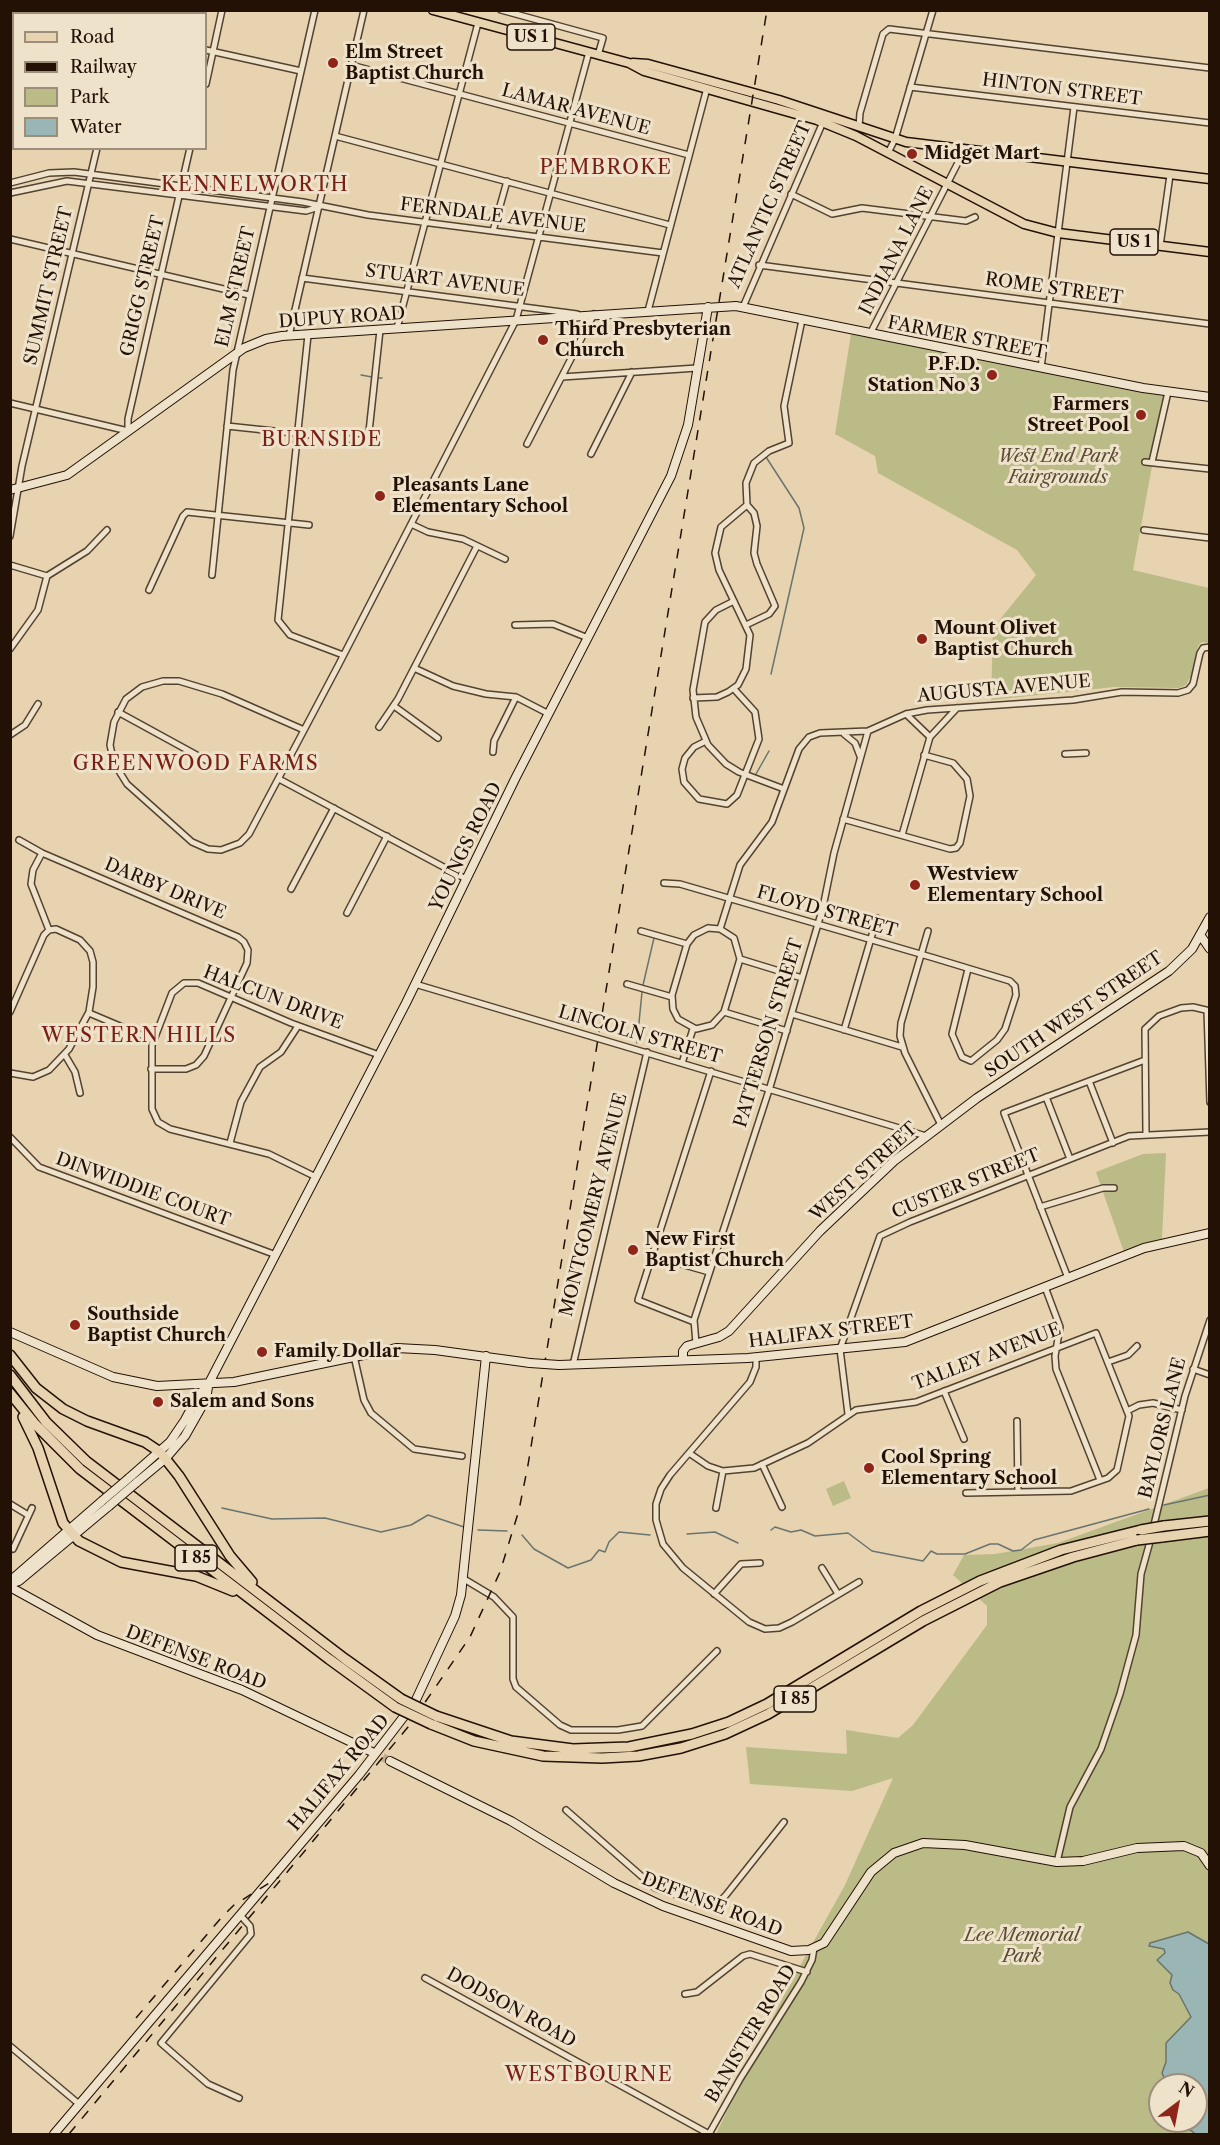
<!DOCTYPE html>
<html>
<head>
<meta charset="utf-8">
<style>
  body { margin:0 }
  #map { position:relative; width:1220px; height:2145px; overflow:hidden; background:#e7d3af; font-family:"Libre Caslon Text",serif }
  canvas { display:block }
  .frame { position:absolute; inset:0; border:12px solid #231106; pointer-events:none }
  .legend { position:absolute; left:12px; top:12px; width:195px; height:138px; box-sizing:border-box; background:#efe2cb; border:2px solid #9d8e7c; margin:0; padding:8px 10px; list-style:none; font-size:18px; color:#231106 }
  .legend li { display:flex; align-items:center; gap:12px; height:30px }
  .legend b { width:30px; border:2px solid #9d8e7c }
  .north { position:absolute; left:1148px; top:2073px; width:60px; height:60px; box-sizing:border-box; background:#efe2cb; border:2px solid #9d8e7c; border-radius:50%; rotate:32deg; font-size:16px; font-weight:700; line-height:24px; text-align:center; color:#231106 }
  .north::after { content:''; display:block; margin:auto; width:21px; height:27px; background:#8f2418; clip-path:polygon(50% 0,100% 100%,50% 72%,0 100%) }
</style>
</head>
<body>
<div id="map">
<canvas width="1220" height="2145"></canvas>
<div class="frame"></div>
<ul class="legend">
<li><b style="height:8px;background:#e7d3af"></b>Road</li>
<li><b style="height:8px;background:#231106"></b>Railway</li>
<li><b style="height:16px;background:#bbbb87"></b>Park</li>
<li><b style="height:16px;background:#9ab6b4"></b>Water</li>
</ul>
<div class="north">N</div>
</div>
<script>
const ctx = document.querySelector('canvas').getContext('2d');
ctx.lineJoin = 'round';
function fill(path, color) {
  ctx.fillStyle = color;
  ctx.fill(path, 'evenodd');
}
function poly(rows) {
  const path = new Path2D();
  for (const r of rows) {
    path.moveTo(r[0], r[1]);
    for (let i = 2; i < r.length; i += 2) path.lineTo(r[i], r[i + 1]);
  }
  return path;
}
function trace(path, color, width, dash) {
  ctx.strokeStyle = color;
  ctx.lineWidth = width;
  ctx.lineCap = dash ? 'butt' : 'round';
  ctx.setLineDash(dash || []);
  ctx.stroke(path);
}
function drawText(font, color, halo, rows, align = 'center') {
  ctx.font = font + ' "Libre Caslon Text",serif';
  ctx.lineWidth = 6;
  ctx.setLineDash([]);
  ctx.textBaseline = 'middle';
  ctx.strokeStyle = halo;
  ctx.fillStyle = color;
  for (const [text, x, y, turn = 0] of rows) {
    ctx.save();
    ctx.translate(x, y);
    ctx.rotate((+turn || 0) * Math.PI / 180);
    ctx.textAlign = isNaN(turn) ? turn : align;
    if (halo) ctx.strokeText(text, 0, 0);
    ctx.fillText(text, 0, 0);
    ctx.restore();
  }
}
fill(poly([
  [851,334,1165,395,1133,570,1209,588,1209,643,1202,642,1198,646,1192,674,1186,685,1179,688,1114,687,991,700,993,628,1036,575,1017,550,878,473,875,456,835,434],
  [1166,1153,1162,1239,1124,1252,1096,1172,1143,1154],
  [844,1481,851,1498,833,1506,826,1489],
  [1209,1488,1209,2134,716,2134,785,1993,845,1885,893,1778,852,1791,750,1784,746,1747,847,1754,846,1730,898,1738,913,1725,987,1625,987,1606,953,1575,964,1555,995,1554,1058,1543],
  [1160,2085,1196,2085,1196,2121,1160,2121]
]), '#bbbb87');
const water = poly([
  [1188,1932,1209,1944,1209,2134,1195,2134,1192,2131,1182,2128,1176,2121,1196,2121,1196,2085,1167,2085,1162,2073,1166,2062,1166,2043,1191,2017,1179,1994,1173,1990,1170,1983,1172,1975,1157,1960,1165,1953,1164,1949,1149,1946,1150,1943,1188,1932]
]);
fill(water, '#9ab6b4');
trace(water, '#6a746e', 1.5);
trace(poly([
  [361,375,372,377],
  [379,378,382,378],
  [766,457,799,508,804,528,771,674],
  [756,774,769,751],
  [643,985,654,938],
  [637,1043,642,992],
  [1164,1505,1210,1495],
  [222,1508,272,1519,325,1518,381,1532,411,1525,428,1515,464,1527],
  [478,1530,507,1531],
  [771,1530,775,1527,791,1532,801,1530,815,1536,848,1533,872,1551,923,1561,931,1551,937,1554,965,1554,990,1544,998,1544,1013,1551,1021,1550,1034,1540,1149,1509],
  [687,1534,715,1532,738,1543],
  [522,1535,534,1549,568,1568,591,1560,599,1550,605,1552,609,1542,619,1532,650,1535]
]), '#6a746e', 1.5);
trace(poly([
  [372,1752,390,1761]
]), '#c0ac8d', 8, [8, 4]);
const street = poly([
  [35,10,48,14],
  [501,10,603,38,598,55],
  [128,14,129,10],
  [206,50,301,71],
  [351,65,689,155],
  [206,84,222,10],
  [910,87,1210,123],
  [10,92,14,92],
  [10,115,14,102],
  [859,127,860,113,883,34,889,29,1210,68],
  [335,136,670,225],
  [888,153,895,139,933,10],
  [10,183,49,173,74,172,303,202,368,215,663,253],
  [10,193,67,181,306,211,319,207],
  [791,194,832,214,862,208,966,221,975,217],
  [493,231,507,181],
  [10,239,249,295],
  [1160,246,1170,175],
  [759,265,1210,324],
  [302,278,577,314],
  [743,307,823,122],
  [648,311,707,88],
  [397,328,478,23],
  [870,334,965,149],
  [308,335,278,620,290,635,343,655],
  [289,336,364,10],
  [1041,368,1074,107],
  [562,377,697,368],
  [10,403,128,431,128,419,190,148],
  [227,426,368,441,380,330],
  [527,444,594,314],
  [591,454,632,372],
  [1145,462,1210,469],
  [1152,462,1168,392],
  [747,505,746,483,754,463,769,451,789,443,784,406,802,320],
  [411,524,428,532,463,539,505,559],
  [1144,530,1210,538],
  [10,536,22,466,97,148],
  [10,565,47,576],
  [212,575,233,370,315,10],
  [47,576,87,551,107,530],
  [149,590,183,516,187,512,309,525],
  [734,601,716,610,705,622,693,690,696,717,708,745,726,764,739,772,784,789],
  [515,625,553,624,588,638],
  [746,625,769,614,775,606,757,564,754,553,757,526,754,513,747,505],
  [10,649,38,610,47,576],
  [414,668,453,686,486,694,516,697,549,714],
  [693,698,717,697,728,692,738,685,746,669,750,635,719,570,715,553,721,527,747,505],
  [394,706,438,738],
  [118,712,213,764],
  [906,714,930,737],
  [379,727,398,699,477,546],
  [304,730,222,694,179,681,163,681,142,687,126,699,114,722,110,745,114,763,127,784,192,842,208,849,221,850,240,843,249,834,339,664,516,320,589,52],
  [844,734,855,743,860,756],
  [10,735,25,725,38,704],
  [706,741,694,747,685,758,682,769,684,782,699,799,727,804,737,795,759,739,755,712,734,689],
  [493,752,494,741,516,697],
  [1065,754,1086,753],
  [279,779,466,879],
  [843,819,950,849,956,848,960,843,970,796,967,779,953,763,924,755],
  [902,835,930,737,957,708],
  [19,840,42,853,238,937,244,942,248,950,247,963,204,1056,196,1065,186,1069,151,1069],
  [42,853,33,870,31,884,49,930],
  [664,883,680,884,934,958,1010,981,1015,986,1016,995,1005,1029,997,1040,971,1061,962,1057,952,1034,968,969],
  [291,889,334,808],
  [347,913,387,836],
  [708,928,720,929,734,938,740,959,724,1012,712,1025,696,1029,678,1019,673,1009,672,995,687,944,694,935,708,928],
  [720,929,740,865,772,822,799,749,809,737,820,733,868,731,906,714,927,710,1073,700,1122,692,1178,693,1188,690,1193,684,1200,653,1203,648,1210,647],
  [641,931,687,944],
  [928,931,901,1023,900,1036,905,1053,941,1125],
  [740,959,802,978],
  [415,984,926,1136],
  [627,984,672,997],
  [1207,1011,1210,1102],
  [10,1012,44,935,49,930],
  [724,1012,787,1031],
  [89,1013,153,1040],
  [792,1014,902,1047],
  [844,1030,877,918],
  [65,1055,75,1072,80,1093],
  [682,1063,693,1029],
  [10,1073,33,1077,49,1070,69,1049,89,1012,93,987,93,962,90,951,80,940,56,929,49,930],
  [1089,1081,1113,1143],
  [1046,1097,1070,1159],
  [1146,1133,1145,1029,1159,1016,1181,1008,1193,1007,1210,1011],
  [10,1137,39,1167,276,1255],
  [230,1143,241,1102,260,1067,281,1052,298,1026],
  [316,1177,269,1154,170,1129,158,1122,152,1109,152,1045,172,993,184,983,198,983,291,1023,379,1055],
  [1040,1207,1103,1188,1114,1188],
  [653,1256,709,1272],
  [1068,1278,1004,1113,1145,1060],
  [1045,1287,1060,1327,1055,1356,1056,1369,1100,1480],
  [694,1322,638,1300,711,1071],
  [696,1343,694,1320,770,1087,823,907,834,853,868,731],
  [354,1356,364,1400,371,1413,414,1449,462,1456],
  [756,1357,756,1367,750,1382,670,1475,661,1489,656,1504,656,1520,663,1544,683,1568,749,1622,765,1629,779,1628,792,1622,859,1582],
  [1108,1362,1128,1355,1137,1346],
  [573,1365,647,1052],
  [1193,1369,1210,1375],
  [944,1391,964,1439],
  [1127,1411,1139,1405,1153,1403,1182,1410],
  [848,1414,840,1349,880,1236,910,1222,1129,1136,1210,1132],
  [1017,1421,1018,1492],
  [689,1453,708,1466,723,1471,754,1468,808,1443,856,1410,916,1402,1096,1333,1129,1416,1117,1470,1108,1478,1071,1491,966,1493],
  [762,1464,782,1507],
  [10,1504,28,1515],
  [716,1508,723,1471],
  [1153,1529,1185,1396,1210,1320],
  [13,1549,32,1508],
  [822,1568,838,1594],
  [464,1579,494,1597,513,1617,513,1679,516,1687,560,1725,571,1730,618,1730,642,1726,717,1651],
  [714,1594,741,1564,760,1563],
  [566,1810,655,1888,710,1906,716,1905,726,1895,784,1822],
  [1057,1862,1070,1807,1101,1749,1120,1694,1136,1635,1141,1574,1151,1538],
  [425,1978,709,2134],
  [685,1994,697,1992,743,1956,750,1954,807,1972],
  [10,2046,79,2104],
  [239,2098,208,2084,161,2043,251,1934,250,1926,240,1915],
  [709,2134,740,2079,801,1982,812,1960,814,1948]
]);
const secondary = poly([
  [10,490,67,475,244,348,266,339,282,336,736,306,1143,388,1210,397],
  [1201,936,1210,949],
  [10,1332,113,1377,157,1386,234,1382,397,1348,435,1350,530,1363],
  [683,1360,683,1351,687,1346,719,1337,729,1331,820,1231,894,1161,977,1098,1169,971,1192,949,1210,917],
  [559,1365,748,1358,905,1342,1144,1248,1210,1233],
  [129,1478,170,1442,185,1420,198,1396,208,1385,406,1003,516,777,671,476,688,425,708,307],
  [136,1483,166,1458,185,1436,206,1399,208,1387],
  [10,1581,102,1501],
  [10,1584,19,1581,109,1506],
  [10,1587,97,1635,242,1690,372,1752],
  [390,1761,511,1821,614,1883,663,1906,791,1951,809,1950,824,1943,871,1872,894,1853,923,1843,965,1845,1057,1862,1083,1861,1137,1848,1184,1846,1201,1853,1210,1866],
  [54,2134,359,1775,415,1702,455,1616,461,1595,486,1356]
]);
const primary = poly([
  [433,10,629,63,644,71,817,120,856,136,1024,224,1058,233,1210,252],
  [633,63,648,64,779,100,906,142,1210,179]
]);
const highway = poly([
  [10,1355,36,1388,63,1409,87,1421,145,1442,160,1452,179,1476,230,1556,252,1582],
  [10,1375,46,1422,86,1461,345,1659,401,1699],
  [10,1393,35,1424,80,1469,329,1659,395,1707],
  [23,1417,38,1448,63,1523,79,1541,121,1562,196,1576,233,1591],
  [1164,1526,1210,1521],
  [1162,1537,1210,1531],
  [436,1716,511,1741,573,1749,629,1747,692,1734,729,1722,767,1704,921,1611,980,1581,1061,1550,1141,1530],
  [431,1724,474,1741,543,1756,602,1758,638,1756,681,1748,725,1734,768,1714,923,1621,1000,1582,1073,1557,1137,1540]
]);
trace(street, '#544230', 8);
trace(secondary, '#231106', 10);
trace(primary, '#231106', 11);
trace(highway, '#231106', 12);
trace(street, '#efe2cb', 5);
trace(secondary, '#efe2cb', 8);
trace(primary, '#e7d3af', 8);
trace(highway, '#e7d3af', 9);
trace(poly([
  [136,2018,221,1918,234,1905,279,1877],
  [69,2134,408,1727,470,1637,500,1572,519,1510,528,1465,767,10]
]), '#231106', 1.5, [10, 10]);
const secondaryBridge = poly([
  [530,1363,559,1365],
  [102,1501,129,1478],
  [109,1506,136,1483]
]);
const highwayBridge = poly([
  [1141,1530,1164,1526],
  [1137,1540,1162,1537],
  [401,1699,436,1716],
  [395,1707,431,1724]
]);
trace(secondaryBridge, '#231106', 10, []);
trace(highwayBridge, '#231106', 12, []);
trace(secondaryBridge, '#efe2cb', 8);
trace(highwayBridge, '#e7d3af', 9);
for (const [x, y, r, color] of [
  [333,63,6,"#8f2418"],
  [912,154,6,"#8f2418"],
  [543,340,6,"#8f2418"],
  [992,375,6,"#8f2418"],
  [1141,415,6,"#8f2418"],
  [380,496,6,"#8f2418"],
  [922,639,6,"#8f2418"],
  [915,885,6,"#8f2418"],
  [633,1250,6,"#8f2418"],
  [75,1325,6,"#8f2418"],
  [262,1352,6,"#8f2418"],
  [158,1402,6,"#8f2418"],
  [869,1468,6,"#8f2418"]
]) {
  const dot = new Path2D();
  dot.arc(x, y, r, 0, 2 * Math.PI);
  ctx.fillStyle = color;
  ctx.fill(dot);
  trace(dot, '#efe2cb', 2);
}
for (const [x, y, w] of [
  [531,37,48],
  [1134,242,48],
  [196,1558,42],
  [795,1699,42]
]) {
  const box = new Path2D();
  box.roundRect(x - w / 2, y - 13, w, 26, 4.5);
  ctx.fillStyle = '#efe2cb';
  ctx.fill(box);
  trace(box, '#231106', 1.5);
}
drawText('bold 16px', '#231106', null, [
  ["US 1",531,37],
  ["US 1",1134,242],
  ["I 85",196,1558],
  ["I 85",795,1699]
]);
drawText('bold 18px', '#231106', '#efe2cb', [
  ["Elm Street",345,53],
  ["Baptist Church",345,74],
  ["Midget Mart",924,154],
  ["Third Presbyterian",555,330],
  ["Church",555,351],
  ["P.F.D.",980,365,"right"],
  ["Station No 3",980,386,"right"],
  ["Farmers",1129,405,"right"],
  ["Street Pool",1129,426,"right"],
  ["Pleasants Lane",392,486],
  ["Elementary School",392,507],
  ["Mount Olivet",934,629],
  ["Baptist Church",934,650],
  ["Westview",927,875],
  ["Elementary School",927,896],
  ["New First",645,1240],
  ["Baptist Church",645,1261],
  ["Southside",87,1315],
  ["Baptist Church",87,1336],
  ["Family Dollar",274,1352],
  ["Salem and Sons",170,1402],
  ["Cool Spring",881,1458],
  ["Elementary School",881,1479]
], 'left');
drawText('18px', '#231106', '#efe2cb', [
  ["HINTON STREET",1062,90,7],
  ["LAMAR AVENUE",576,110,15],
  ["ATLANTIC STREET",770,205,-66],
  ["FERNDALE AVENUE",493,216,7],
  ["INDIANA LANE",897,251,-63],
  ["STUART AVENUE",445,281,7],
  ["SUMMIT STREET",49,286,-77],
  ["GRIGG STREET",143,286,-77],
  ["ELM STREET",236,287,-77],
  ["ROME STREET",1054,289,8],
  ["DUPUY ROAD",342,318,-4],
  ["FARMER STREET",967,338,11],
  ["AUGUSTA AVENUE",1004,689,-5],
  ["YOUNGS ROAD",466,847,-64],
  ["DARBY DRIVE",165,889,23],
  ["FLOYD STREET",827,912,16],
  ["HALCUN DRIVE",273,998,21],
  ["SOUTH WEST STREET",1074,1015,-34],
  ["PATTERSON STREET",769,1033,-73],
  ["LINCOLN STREET",640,1035,16],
  ["WEST STREET",864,1172,-42],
  ["CUSTER STREET",966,1184,-22],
  ["DINWIDDIE COURT",143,1190,20],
  ["MONTGOMERY AVENUE",594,1205,-76],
  ["HALIFAX STREET",831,1332,-7],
  ["TALLEY AVENUE",987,1357,-21],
  ["BAYLORS LANE",1163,1428,-76],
  ["DEFENSE ROAD",196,1658,21],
  ["HALIFAX ROAD",339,1773,-50],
  ["DEFENSE ROAD",712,1905,21],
  ["DODSON ROAD",511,2008,29],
  ["BANISTER ROAD",751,2034,-59]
]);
drawText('italic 18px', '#584c33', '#efe2cb', [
  ["West End Park",1058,457],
  ["Fairgrounds",1058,478],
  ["Lee Memorial",1022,1936],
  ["Park",1022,1957]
]);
ctx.letterSpacing = '1.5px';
drawText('20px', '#7a1f14', '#efe2cb', [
  ["PEMBROKE",606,168],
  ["KENNELWORTH",255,185],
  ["BURNSIDE",322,440],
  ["GREENWOOD FARMS",196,764],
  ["WESTERN HILLS",139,1036],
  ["WESTBOURNE",589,2075]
]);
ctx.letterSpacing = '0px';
</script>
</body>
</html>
